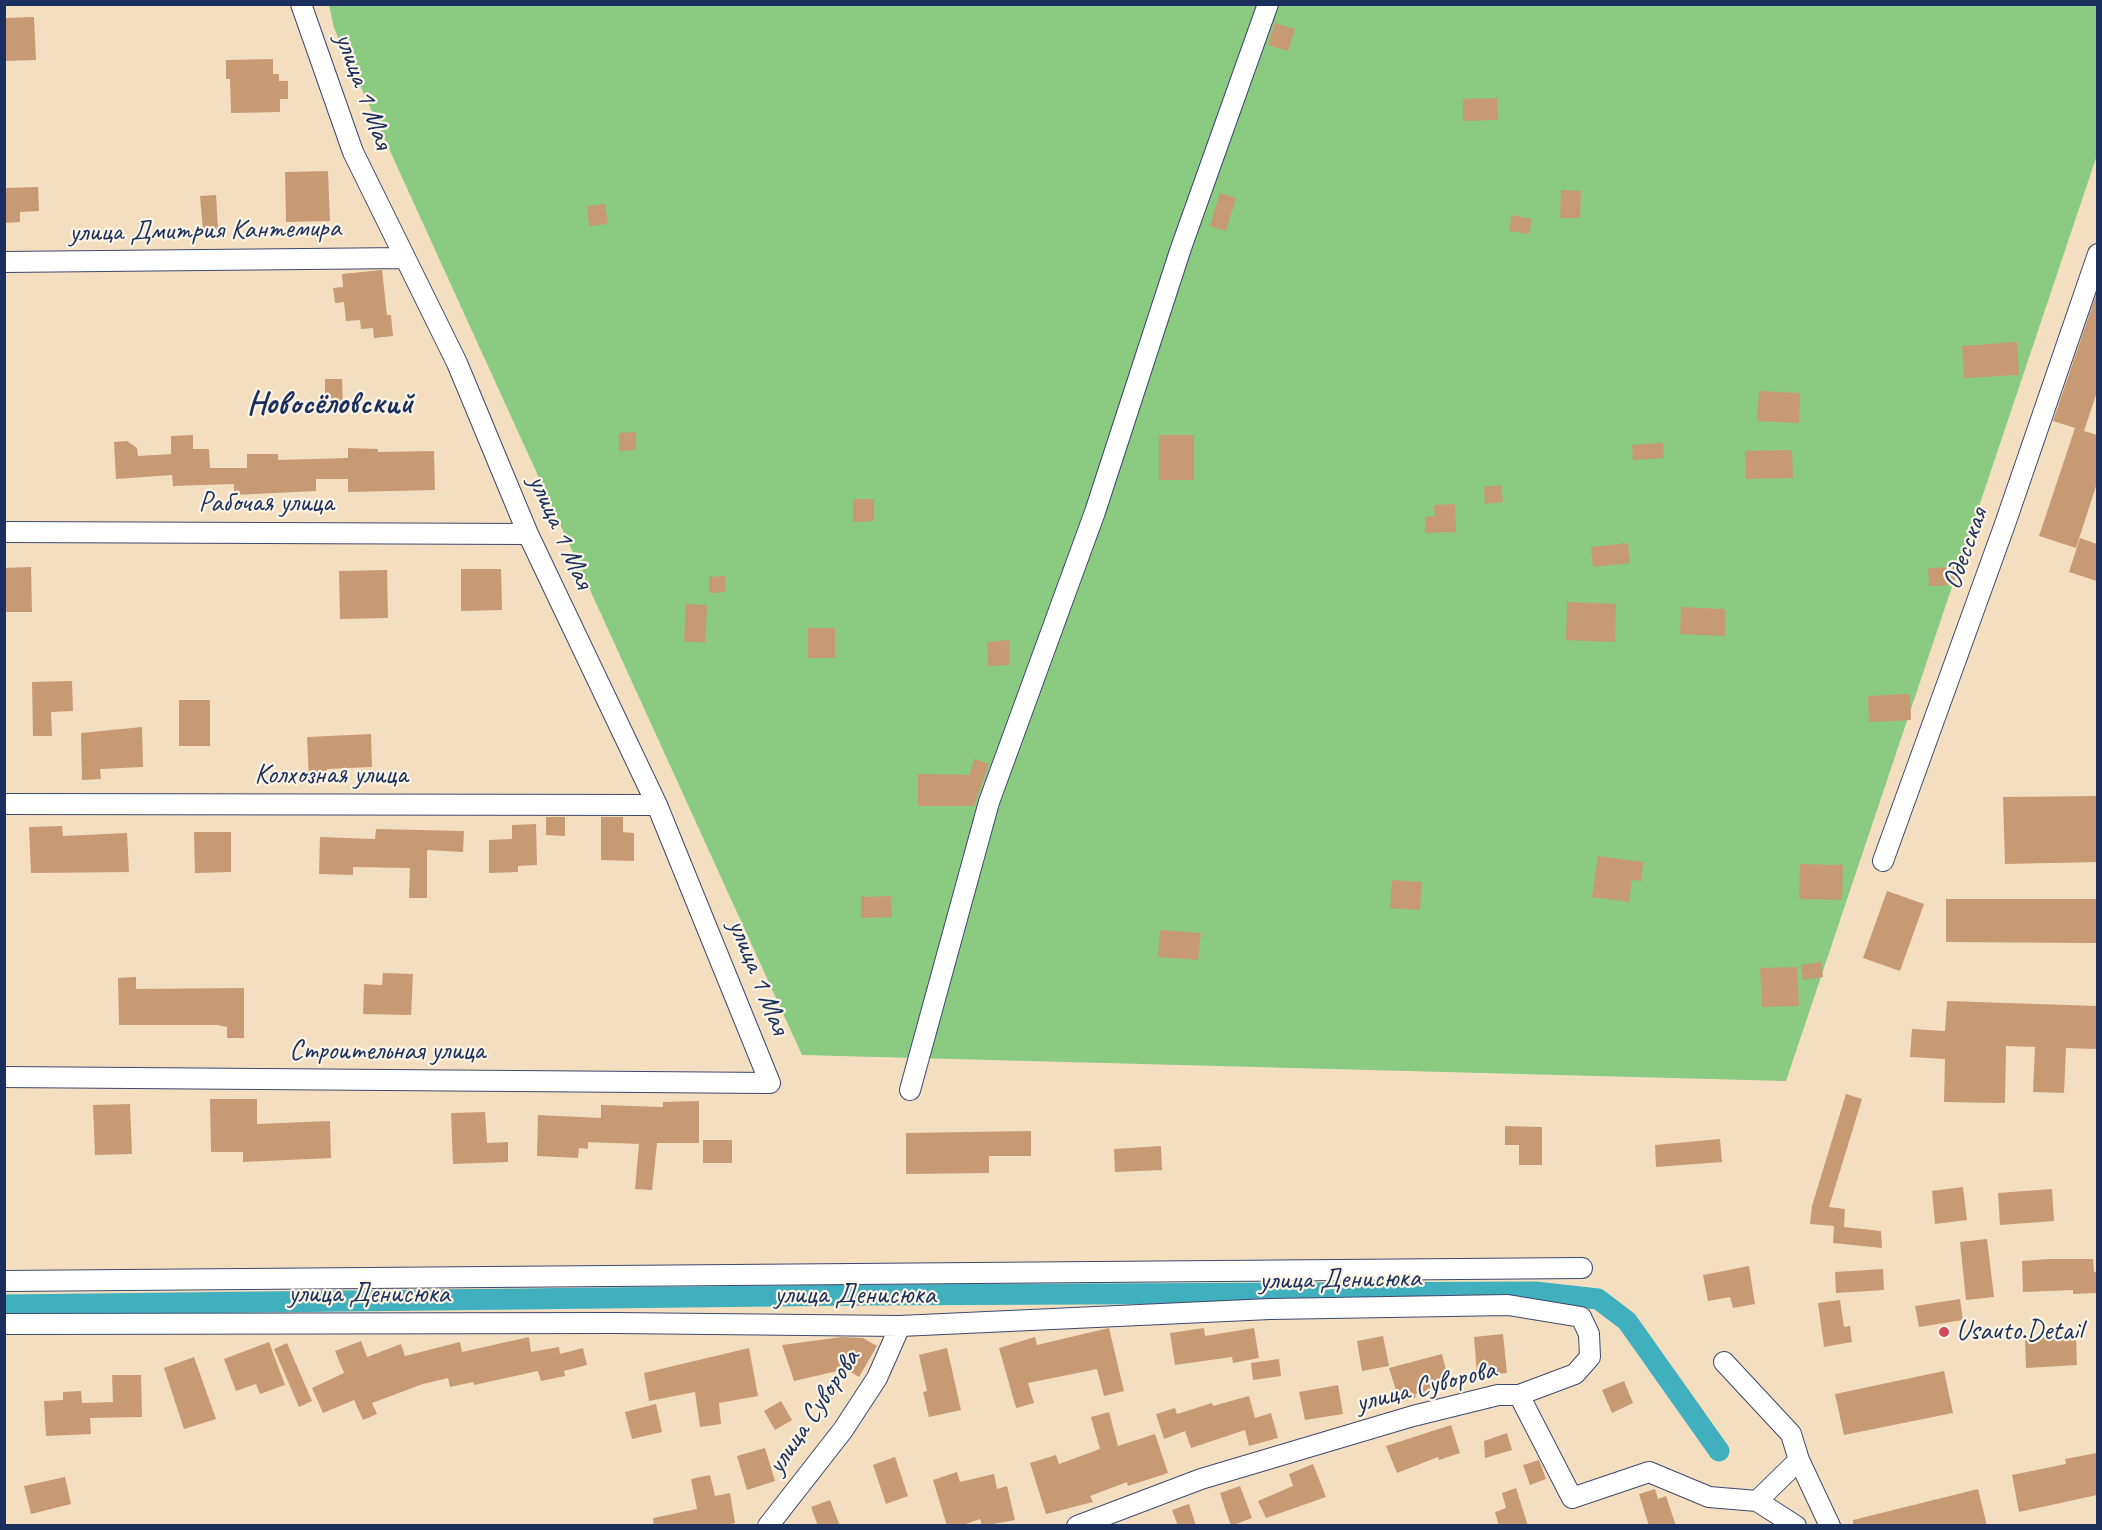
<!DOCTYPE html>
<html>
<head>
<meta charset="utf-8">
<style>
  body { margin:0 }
  #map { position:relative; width:2102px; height:1530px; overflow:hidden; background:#f4dec0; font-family:Caveat,sans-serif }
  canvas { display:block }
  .frame { position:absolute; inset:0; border:6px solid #1b2f5e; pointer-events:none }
</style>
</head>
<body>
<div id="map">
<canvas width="2102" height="1530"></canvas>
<div class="frame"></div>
</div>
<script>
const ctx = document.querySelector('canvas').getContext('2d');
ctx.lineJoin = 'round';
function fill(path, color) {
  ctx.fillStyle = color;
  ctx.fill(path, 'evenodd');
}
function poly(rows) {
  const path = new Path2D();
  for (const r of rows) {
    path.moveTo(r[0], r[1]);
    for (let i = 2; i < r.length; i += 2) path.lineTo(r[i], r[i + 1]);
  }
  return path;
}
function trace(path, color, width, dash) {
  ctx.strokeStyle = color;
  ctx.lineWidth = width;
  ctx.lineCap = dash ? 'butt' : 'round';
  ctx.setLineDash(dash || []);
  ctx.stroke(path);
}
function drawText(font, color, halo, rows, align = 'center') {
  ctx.font = font + ' Caveat,sans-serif';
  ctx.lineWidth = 4.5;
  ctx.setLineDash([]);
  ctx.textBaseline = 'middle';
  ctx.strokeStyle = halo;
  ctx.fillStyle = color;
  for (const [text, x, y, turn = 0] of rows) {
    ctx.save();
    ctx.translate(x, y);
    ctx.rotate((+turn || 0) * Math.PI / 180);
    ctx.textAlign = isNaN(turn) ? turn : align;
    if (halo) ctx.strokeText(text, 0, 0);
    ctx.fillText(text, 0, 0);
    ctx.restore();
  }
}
fill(poly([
  [329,5,2097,5,2097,155,1786,1081,802,1055,334,28]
]), '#8aca81');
trace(poly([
  [4,1305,860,1295,1535,1292,1598,1299,1627,1321,1719,1451]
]), '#41b0be', 21);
fill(poly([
  [34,17,36,60,4,61,4,18],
  [1275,23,1295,29,1288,51,1268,45],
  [273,59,273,74,279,74,279,81,288,81,288,99,280,99,280,112,231,113,230,79,226,79,226,60],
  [1497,98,1498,120,1463,121,1463,99],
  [328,171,330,221,286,222,285,172],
  [38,187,39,211,20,212,20,222,4,223,4,188],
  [1561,190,1581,191,1580,218,1560,218],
  [1220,193,1236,198,1226,231,1210,226],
  [216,195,218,229,203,230,200,196],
  [605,204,608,224,589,226,587,206],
  [1512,215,1532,219,1529,234,1509,231],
  [382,270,387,315,391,315,393,336,374,338,373,328,361,329,360,320,346,321,344,302,335,303,333,288,343,287,342,274],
  [2097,292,2097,392,2084,431,2097,435,2097,483,2076,548,2039,536,2075,428,2053,421],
  [2017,342,2019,375,1964,378,1962,346],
  [325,379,342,379,343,406,325,407],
  [1759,391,1800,393,1799,423,1757,421],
  [636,432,636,450,619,451,619,433],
  [193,435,193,449,209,449,210,468,247,468,247,454,278,454,278,460,348,458,348,448,378,449,378,452,434,451,435,490,348,492,348,479,316,479,316,491,234,495,234,484,173,486,172,475,116,479,114,442,127,441,137,448,138,456,171,454,171,436],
  [1159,435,1194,435,1194,480,1159,480],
  [1663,443,1664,458,1633,460,1632,445],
  [1792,450,1793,478,1746,479,1745,451],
  [1501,485,1503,502,1485,504,1484,487],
  [853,499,874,499,874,521,853,522],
  [1455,504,1456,532,1425,533,1425,517,1435,516,1434,505],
  [2080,538,2097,544,2097,581,2069,572],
  [1628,543,1630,563,1593,567,1591,547],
  [31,567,32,612,4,612,4,568],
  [1954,567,1955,585,1929,586,1928,568],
  [461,569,501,569,502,610,461,611],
  [387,570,388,618,340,619,339,571],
  [725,576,726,592,709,593,709,577],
  [1567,602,1616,604,1615,642,1566,640],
  [686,604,707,605,705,643,684,641],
  [1681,607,1725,609,1725,636,1680,634],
  [808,628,835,628,835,658,808,658],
  [1009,640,1009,665,988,666,987,642],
  [72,681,73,711,51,712,52,736,33,736,32,682],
  [1910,694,1911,720,1869,722,1868,696],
  [179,700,210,700,210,746,179,746],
  [142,727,143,767,100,769,101,779,82,780,81,733],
  [371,734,372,767,327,769,327,780,309,781,307,737],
  [975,759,989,764,974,806,918,806,918,774,969,775],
  [2097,796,2097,862,2005,864,2003,797],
  [546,817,565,817,565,836,546,835],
  [601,817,623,817,623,832,634,833,634,861,601,860],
  [536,824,537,865,518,866,518,872,489,873,489,840,512,839,512,825],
  [62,826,63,836,127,833,129,872,31,873,29,827],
  [376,829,464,831,463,852,427,850,427,898,409,898,410,868,353,867,353,875,319,874,320,837,375,839],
  [194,832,231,832,231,872,195,873],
  [1598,856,1643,862,1641,881,1632,880,1629,902,1592,897],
  [1800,864,1843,865,1842,900,1799,899],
  [1392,880,1422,882,1420,910,1390,908],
  [1887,891,1924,904,1900,971,1863,958],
  [891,896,892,917,861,918,861,897],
  [1946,899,2097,899,2097,943,1946,942],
  [1160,930,1201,933,1198,960,1158,957],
  [1821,962,1823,977,1803,980,1801,965],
  [1797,967,1799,1006,1762,1007,1760,968],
  [383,973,413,974,411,1015,363,1014,364,984,382,985],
  [136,977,136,989,244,988,244,1038,227,1038,227,1027,217,1025,119,1025,118,978],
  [1947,1001,2097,1006,2097,1049,2066,1048,2064,1093,2033,1092,2035,1047,2006,1046,2005,1103,1944,1102,1945,1059,1910,1057,1912,1029,1945,1031],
  [1846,1094,1862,1099,1829,1207,1845,1209,1844,1227,1881,1231,1882,1248,1833,1243,1834,1226,1810,1224,1812,1206],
  [210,1099,257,1099,257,1124,330,1121,331,1158,243,1162,243,1152,211,1152],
  [699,1101,699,1143,657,1143,652,1190,635,1189,639,1144,588,1142,588,1149,579,1148,578,1158,537,1156,538,1115,601,1118,601,1105,663,1107,663,1102],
  [130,1104,132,1154,95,1155,93,1105],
  [485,1112,487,1143,508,1142,508,1162,453,1164,451,1113],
  [1505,1126,1542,1127,1542,1165,1519,1165,1519,1145,1505,1145],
  [1031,1131,1031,1156,989,1156,989,1173,906,1174,906,1133],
  [1720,1139,1722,1162,1656,1167,1655,1145],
  [703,1140,732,1140,732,1163,703,1163],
  [1161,1146,1162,1170,1115,1172,1114,1149],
  [1963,1187,1967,1220,1935,1224,1932,1191],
  [2052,1189,2054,1221,2000,1225,1998,1193],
  [1987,1239,1994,1297,1966,1300,1960,1242],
  [2049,1259,2093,1259,2094,1272,2097,1272,2097,1293,2073,1294,2073,1290,2023,1292,2022,1261],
  [1749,1266,1755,1304,1733,1308,1730,1297,1708,1301,1703,1275],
  [1883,1269,1884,1290,1836,1293,1835,1272],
  [1960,1299,1963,1320,1919,1327,1915,1306],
  [1840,1300,1844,1327,1850,1326,1852,1342,1824,1347,1818,1303],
  [1109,1328,1124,1391,1104,1396,1097,1369,1028,1383,1034,1403,1016,1408,999,1348,1035,1337,1037,1345],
  [1204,1328,1205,1336,1254,1328,1259,1358,1233,1363,1232,1357,1175,1365,1170,1333],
  [1503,1334,1507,1373,1477,1375,1474,1337],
  [1383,1336,1389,1366,1362,1371,1357,1341],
  [2076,1336,2077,1365,2026,1368,2025,1338],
  [529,1337,531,1352,559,1347,560,1354,583,1348,587,1365,564,1371,565,1376,541,1381,538,1371,474,1385,473,1382,450,1387,448,1378,423,1384,372,1403,377,1414,363,1420,354,1400,323,1413,312,1388,344,1373,335,1351,361,1341,367,1357,401,1344,405,1356,460,1342,462,1352],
  [842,1337,863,1338,877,1346,859,1377,846,1369,794,1381,782,1345],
  [269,1342,285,1385,260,1394,256,1384,236,1391,224,1359],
  [287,1343,312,1401,299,1407,274,1349],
  [749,1348,758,1396,719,1403,721,1424,700,1427,695,1392,649,1401,644,1373],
  [947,1348,961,1410,929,1417,923,1392,927,1391,919,1355],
  [1442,1354,1450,1386,1415,1394,1416,1397,1400,1403,1389,1368],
  [194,1357,216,1419,184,1429,164,1368],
  [1279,1359,1281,1376,1253,1380,1251,1363],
  [1944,1371,1953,1413,1844,1435,1835,1394],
  [112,1375,141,1375,142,1417,90,1418,91,1434,46,1436,44,1401,63,1400,63,1392,81,1391,82,1403,113,1402],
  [1624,1381,1633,1403,1612,1413,1602,1390],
  [1338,1385,1343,1414,1305,1420,1299,1392],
  [1249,1396,1255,1418,1271,1413,1278,1438,1249,1446,1245,1430,1191,1448,1185,1431,1164,1439,1156,1414,1175,1408,1177,1414,1212,1403,1213,1406],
  [781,1401,792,1420,775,1430,764,1411],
  [656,1404,662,1432,632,1439,625,1412],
  [1109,1412,1118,1446,1155,1434,1168,1473,1128,1486,1127,1482,1090,1496,1093,1502,1046,1514,1030,1463,1056,1455,1059,1464,1100,1449,1091,1417],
  [1451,1425,1460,1453,1439,1460,1438,1457,1397,1473,1386,1446],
  [1507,1433,1512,1450,1485,1458,1484,1441],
  [765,1448,775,1481,747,1490,737,1456],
  [2097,1453,2097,1495,2019,1512,2012,1475,2066,1464,2065,1459],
  [895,1457,908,1496,886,1504,873,1465],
  [1539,1460,1546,1479,1530,1485,1523,1465],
  [1313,1464,1326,1497,1266,1518,1258,1501,1293,1486,1289,1474],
  [957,1472,960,1482,994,1474,997,1489,1007,1486,1015,1520,982,1526,980,1519,960,1526,947,1526,933,1480],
  [710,1475,715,1496,730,1493,735,1523,721,1526,654,1526,653,1518,697,1509,691,1479],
  [65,1477,71,1504,31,1514,24,1486],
  [1240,1486,1252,1518,1231,1526,1220,1493],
  [1516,1488,1528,1526,1499,1526,1495,1512,1506,1508,1502,1493],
  [1655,1489,1658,1499,1666,1496,1676,1526,1649,1526,1639,1494],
  [1978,1489,1987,1526,1853,1526,1853,1520],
  [830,1500,840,1526,818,1526,811,1507],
  [1189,1504,1196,1526,1178,1526,1172,1510]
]), '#c89a73');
const street = poly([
  [4,262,405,258],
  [4,532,528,534],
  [4,804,657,805],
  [1883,861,2005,524,2098,254],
  [4,1077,770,1083,657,805,528,534,457,363,353,152,301,4],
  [910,1090,989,802,1095,512,1181,248,1268,4],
  [4,1281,1582,1268],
  [4,1324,616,1323,900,1326,1270,1309,1508,1305,1581,1317,1589,1334,1590,1357,1575,1374,1519,1395],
  [1724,1362,1791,1434,1799,1460,1830,1526],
  [1757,1501,1799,1460],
  [768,1526,843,1430,877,1378,900,1326],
  [1077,1526,1201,1479,1413,1416,1498,1395,1519,1395,1572,1498,1649,1472,1709,1497,1757,1501,1796,1526]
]);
trace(street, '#3c496d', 22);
trace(street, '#fff', 20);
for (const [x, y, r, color] of [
  [1944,1332,6,"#d1495b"]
]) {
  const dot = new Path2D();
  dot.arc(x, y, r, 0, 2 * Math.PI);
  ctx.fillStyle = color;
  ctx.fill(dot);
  trace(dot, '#fcf5e5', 2);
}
drawText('28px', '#1b2f5e', '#fcf5e5', [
  ["улица 1 Мая",363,91,70],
  ["улица Дмитрия Кантемира",205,231,-1],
  ["Рабочая улица",266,504],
  ["улица 1 Мая",560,532,66],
  ["Одесская",1966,549,-70],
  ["Колхозная улица",331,776],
  ["улица 1 Мая",758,977,68],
  ["Строительная улица",387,1052],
  ["улица Денисюка",1340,1280,-1],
  ["улица Денисюка",369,1295],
  ["улица Денисюка",855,1296],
  ["улица Суворова",1426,1387,-14],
  ["улица Суворова",814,1412,-56]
]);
drawText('28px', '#1b2f5e', '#fcf5e5', [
  ["Usauto.Detail",1956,1332]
], 'left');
drawText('bold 32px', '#1b2f5e', '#fcf5e5', [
  ["Новосёловский",330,405]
]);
</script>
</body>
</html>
